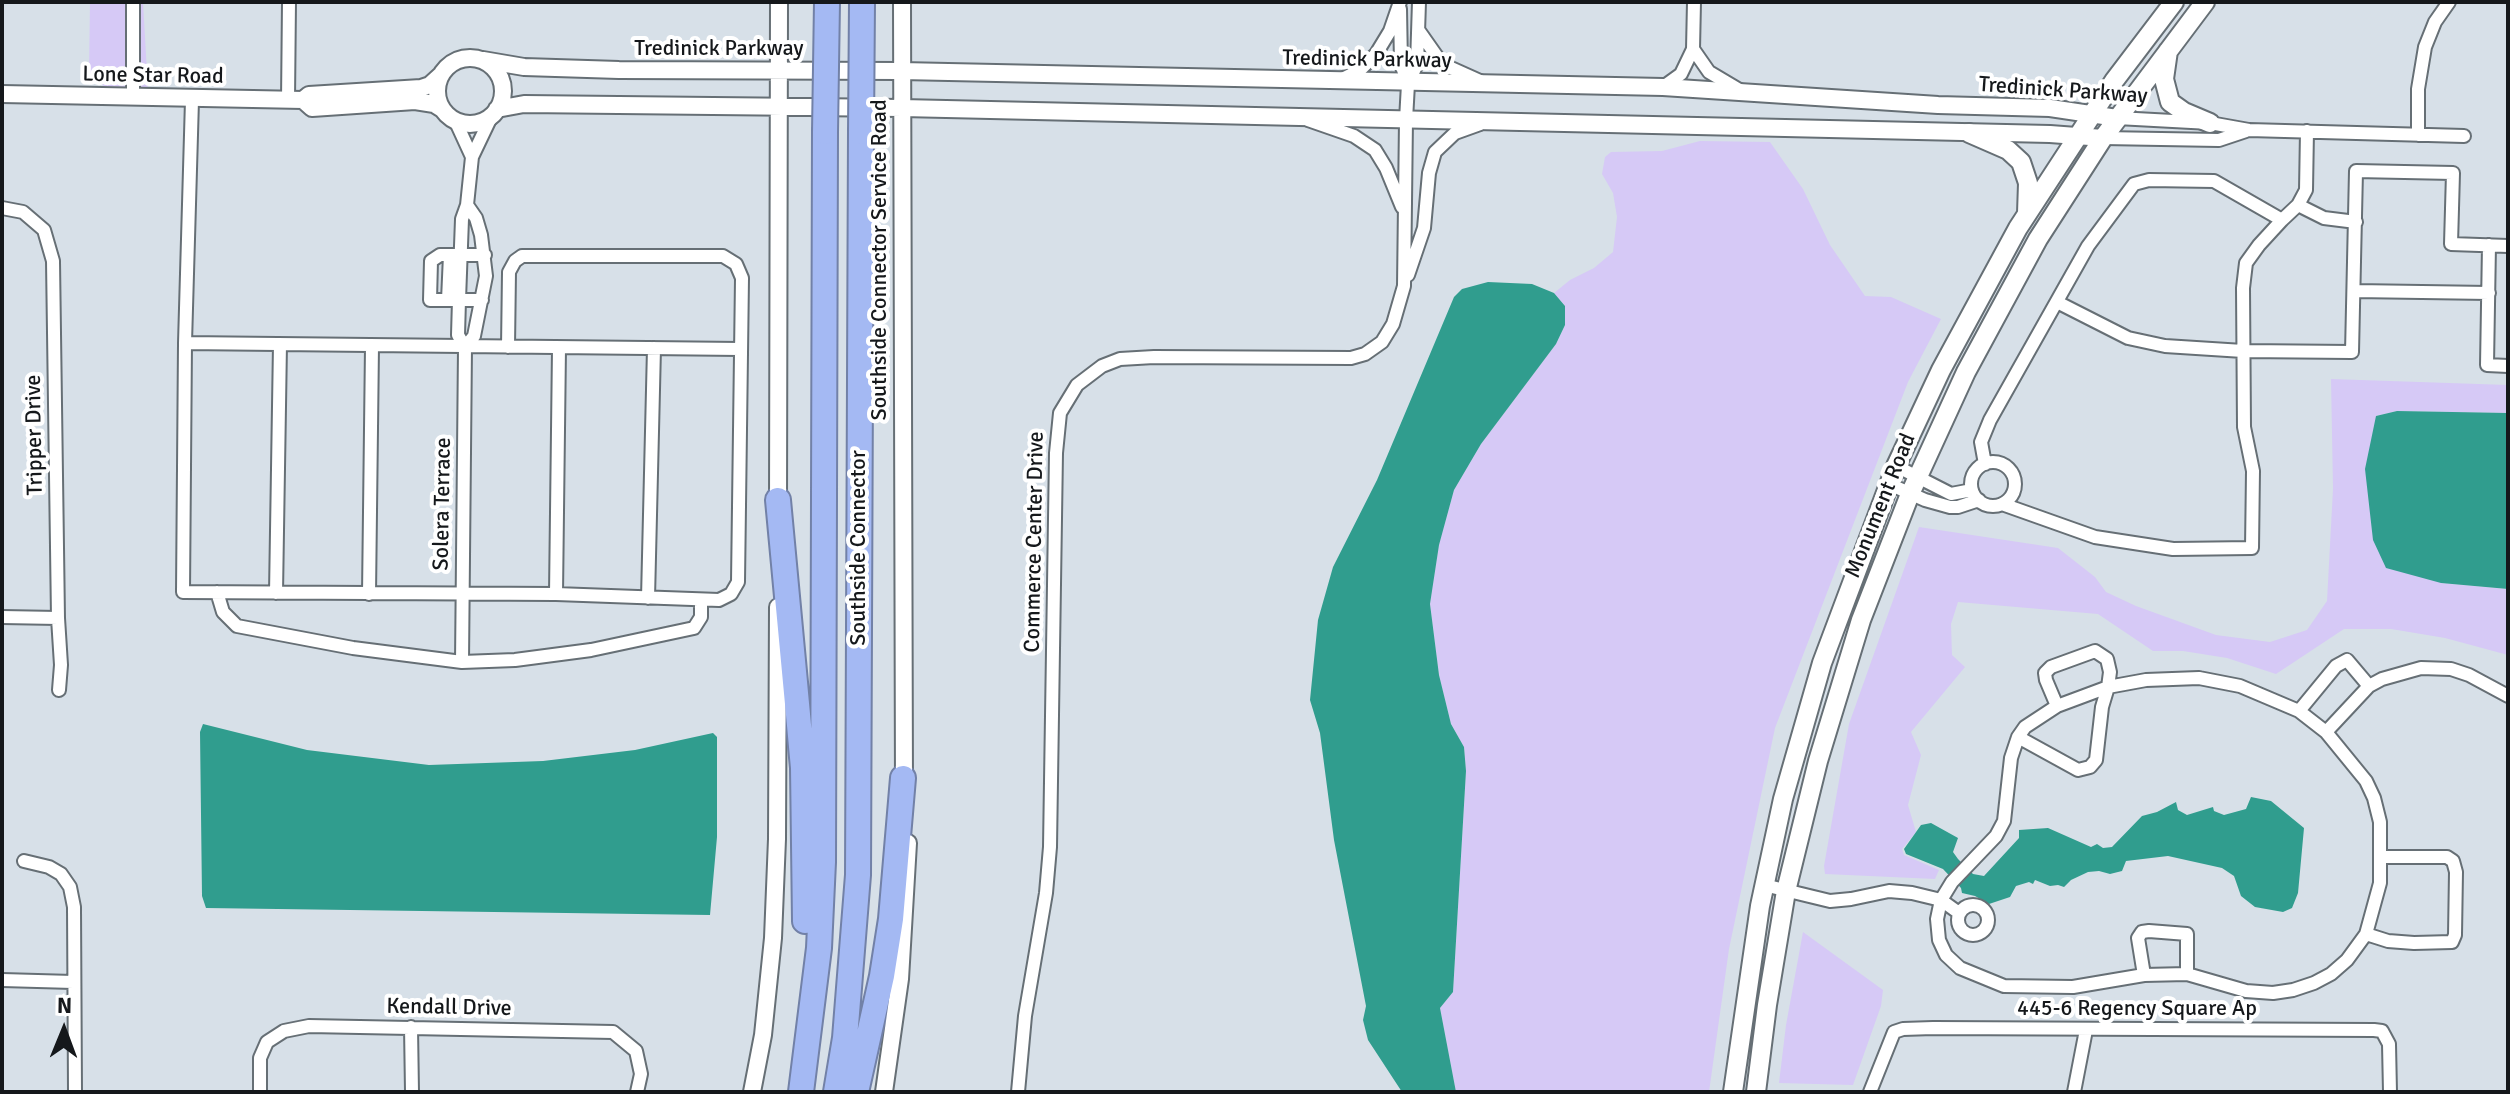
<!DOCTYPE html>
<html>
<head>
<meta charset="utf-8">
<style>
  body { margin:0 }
  #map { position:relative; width:2510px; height:1094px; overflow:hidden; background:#d7e0e8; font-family:Signika,sans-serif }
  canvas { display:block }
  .frame { position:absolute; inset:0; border:4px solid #15181b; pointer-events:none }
  .north { position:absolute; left:24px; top:990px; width:80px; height:80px; -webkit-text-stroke:6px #fff; paint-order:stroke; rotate:1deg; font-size:22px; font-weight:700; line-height:32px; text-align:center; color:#15181b }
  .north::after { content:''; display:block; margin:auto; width:28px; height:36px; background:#15181b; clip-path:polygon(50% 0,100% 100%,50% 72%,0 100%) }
</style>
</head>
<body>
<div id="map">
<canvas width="2510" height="1094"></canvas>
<div class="frame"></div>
<div class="north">N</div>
</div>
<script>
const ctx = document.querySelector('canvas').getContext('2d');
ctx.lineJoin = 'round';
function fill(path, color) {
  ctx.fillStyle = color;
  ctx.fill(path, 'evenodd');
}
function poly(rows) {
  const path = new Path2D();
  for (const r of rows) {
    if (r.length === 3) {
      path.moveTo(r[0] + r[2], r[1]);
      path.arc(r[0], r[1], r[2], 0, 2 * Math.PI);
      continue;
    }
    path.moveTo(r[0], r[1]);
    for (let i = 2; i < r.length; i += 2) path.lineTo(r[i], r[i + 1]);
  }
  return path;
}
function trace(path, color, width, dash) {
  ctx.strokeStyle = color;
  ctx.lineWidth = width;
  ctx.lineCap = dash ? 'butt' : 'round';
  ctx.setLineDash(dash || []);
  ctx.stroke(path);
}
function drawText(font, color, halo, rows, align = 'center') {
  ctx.font = font + ' Signika,sans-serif';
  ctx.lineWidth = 8;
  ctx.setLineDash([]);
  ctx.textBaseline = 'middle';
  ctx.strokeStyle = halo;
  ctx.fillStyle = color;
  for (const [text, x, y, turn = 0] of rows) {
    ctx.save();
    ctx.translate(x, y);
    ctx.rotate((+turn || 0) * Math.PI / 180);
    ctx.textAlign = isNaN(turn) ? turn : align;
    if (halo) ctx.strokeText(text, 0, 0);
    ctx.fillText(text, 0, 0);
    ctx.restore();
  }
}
fill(poly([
  [90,2,143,2,148,90,105,87,89,73],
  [1700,141,1770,142,1803,189,1830,245,1865,296,1891,297,1941,319,1908,382,1775,728,1729,949,1709,1092,1456,1092,1440,1008,1453,992,1466,771,1464,747,1451,724,1439,675,1430,604,1439,544,1454,490,1481,444,1556,344,1565,325,1565,306,1554,293,1570,280,1594,268,1613,252,1617,217,1613,193,1602,174,1605,157,1611,152,1662,151],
  [2331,379,2508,385,2508,413,2397,411,2376,416,2441,583,2508,589,2508,655,2445,638,2391,629,2344,629,2276,674,2227,658,2183,651,2153,651,2098,614,1958,602,1951,624,1952,655,1965,667,1911,732,1921,755,1908,805,1916,832,1902,849,1904,855,1939,870,1935,879,1825,874,1824,866,1849,724,1919,527,2058,548,2095,577,2106,592,2136,606,2216,635,2270,642,2307,630,2327,601,2333,489],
  [1803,932,1883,990,1881,1006,1853,1085,1779,1083,1786,1025]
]), '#d6c9f6');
fill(poly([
  [1488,282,1532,284,1554,293,1565,306,1565,325,1556,344,1481,444,1454,490,1439,545,1430,604,1439,675,1451,724,1464,747,1466,771,1453,992,1440,1008,1456,1092,1402,1092,1368,1040,1363,1020,1366,1006,1334,840,1320,733,1310,700,1318,620,1333,567,1377,480,1454,297,1462,289],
  [2397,411,2508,413,2508,589,2441,583,2386,568,2373,540,2365,469,2376,416],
  [203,724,307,750,429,765,543,761,635,750,713,733,717,737,717,837,710,915,206,908,202,896,200,732],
  [2251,797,2271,801,2304,828,2298,893,2292,908,2283,912,2255,907,2241,896,2234,876,2222,868,2168,856,2126,861,2122,871,2110,874,2099,871,2088,872,2071,880,2064,887,2058,885,2050,886,2035,880,2033,884,2029,882,2016,886,2010,897,1989,904,1975,896,1962,893,1961,888,1943,869,1906,854,1904,849,1921,825,1931,823,1958,838,1953,852,1958,859,1973,874,1984,876,2019,838,2019,830,2048,828,2091,847,2097,844,2103,848,2112,847,2142,816,2157,812,2176,802,2178,810,2187,815,2213,807,2214,811,2224,815,2246,809]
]), '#309d8e');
const minor = poly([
  [133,2,133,98],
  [1400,9,1401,64,1408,84],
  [1419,31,1438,58,1451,68,1480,81],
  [1693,49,1709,72,1741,91],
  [1342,79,1360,70,1376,54,1390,31,1400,2],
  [1663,87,1681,74,1693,49,1694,2],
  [192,100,185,343,183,592,556,594,719,600,731,594,738,582,742,278,736,264,723,256,522,256,515,261,509,272,508,347],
  [288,100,289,2],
  [2117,118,2210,123,2249,130,2464,136],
  [455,120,472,157],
  [1308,120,1354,136,1375,150,1386,168,1402,207],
  [2418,135,2418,89,2425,47,2435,22,2449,2],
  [2103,138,2219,140,2246,131],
  [467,205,476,218,481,235,486,276,474,336,465,347,458,335,459,300,462,219,467,205],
  [467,205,472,157,493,113],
  [2298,205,2324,218,2356,222],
  [2,208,23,212,44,230,53,261,58,618,61,665,59,690],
  [2282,220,2298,205,2306,190,2307,131],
  [2489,245,2487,365,2508,366],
  [1408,275,1424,228,1429,173,1435,152,1455,133,1480,124],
  [2355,291,2489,293],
  [448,300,450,255],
  [482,300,430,300,431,261,440,255,485,255],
  [2057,302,2128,338,2165,346,2243,351,2352,352,2356,171,2453,173,2451,244,2508,246],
  [185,343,740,349],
  [1993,484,22],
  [1985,464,1981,442,1990,420,2088,246,2134,184,2149,180,2214,181,2282,220,2259,245,2246,263,2243,288,2244,427,2253,471,2252,548,2173,549,2095,537,2002,504],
  [1896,466,1951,494,1972,490],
  [1889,484,1925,500,1950,507,1958,507,1979,500],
  [217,592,223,612,237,626,353,648,462,662,515,660,591,650,694,628,701,617,701,600],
  [276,593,280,344],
  [369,594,372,346],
  [556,594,559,348],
  [648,598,654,348],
  [2,617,58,618],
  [462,662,465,347],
  [2199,678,2240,686,2299,711,2326,732,2366,781,2374,798,2380,822,2380,883,2366,934,2347,960,2331,974,2314,983,2293,990,2273,993,2246,991,2187,974,2144,975,2073,987,2004,986,1960,968,1946,955,1939,940,1937,919,1941,900,1952,882,1996,836,2004,821,2011,758,2018,737,2025,727,2057,706,2108,687,2146,680,2199,678],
  [2299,711,2336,666,2347,660,2369,686],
  [2326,732,2369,686,2382,679,2421,668,2451,669,2469,675,2508,696],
  [2018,737,2078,770,2090,767,2096,760,2102,707,2108,687,2110,672,2107,659,2095,651,2051,667,2045,673,2046,680,2057,706],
  [24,861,49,867,61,874,70,887,74,907,75,1092],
  [1764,885,1830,901,1851,899,1889,891,1912,893,1941,900,1959,913],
  [1973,920,15],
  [2366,934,2388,941,2414,943,2452,942,2455,935,2456,872,2453,861,2447,857,2382,857],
  [2144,975,2138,938,2142,932,2149,931,2187,934,2187,974],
  [2,980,73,982],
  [411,1027,412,1092],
  [260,1092,260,1058,267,1042,284,1031,309,1026,613,1032,636,1051,641,1074,637,1092],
  [1018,1092,1025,1016,1046,893,1050,847,1056,453,1060,413,1077,385,1102,366,1120,359,1154,357,1351,358,1365,354,1382,342,1393,324,1404,286,1406,120,1408,84,1417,64,1419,2],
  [1870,1092,1894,1032,1903,1029,1933,1028,2374,1030,2382,1031,2389,1044,2390,1092],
  [2074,1092,2086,1030]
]);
const tertiary = poly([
  [902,2,904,788],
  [470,91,33],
  [483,60,524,67,619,70,901,71,1663,87,1938,105,2050,108,2117,118],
  [441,75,430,85,421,88,309,95,303,100,312,108,415,101,434,104,442,109],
  [2,94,303,100],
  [497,109,524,104,902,108,2050,134,2103,138],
  [778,508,779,2],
  [752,1092,763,1035,773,938,777,839,778,607],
  [884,1092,900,979,908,843]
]);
const secondary = poly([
  [2168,51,2164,79,2170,102,2184,112,2210,123],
  [1969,133,2008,150,2021,162,2028,183,2027,213],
  [1733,1092,1760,906,1783,799,1822,663,1896,466,1941,370,2018,228,2114,81,2174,2],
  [1756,1092,1767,1005,1786,891,1818,761,1861,620,1910,494,1966,372,2038,239,2103,138,2205,2]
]);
const motorway = poly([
  [778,500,803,768,805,921],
  [801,1092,819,948,823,862,825,132],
  [836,1092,845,1038,858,875,861,132],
  [856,1092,882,976,891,919,903,778]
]);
trace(minor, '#666f75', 16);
trace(tertiary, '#666f75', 20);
trace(secondary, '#666f75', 22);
trace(motorway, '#7281a7', 28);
trace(minor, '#fff', 12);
trace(tertiary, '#fff', 16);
trace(secondary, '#fff', 18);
trace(motorway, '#a4b9f3', 24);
const motorwayBridge = poly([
  [825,132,827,2],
  [861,132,862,2]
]);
trace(motorwayBridge, '#7281a7', 28, []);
trace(motorwayBridge, '#a4b9f3', 24);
drawText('22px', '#15181b', '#fff', [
  ["Tredinick Parkway",719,49],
  ["Tredinick Parkway",1367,60,1],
  ["Lone Star Road",153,76,1],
  ["Tredinick Parkway",2063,91,4],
  ["Southside Connector Service Road",880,260,-90],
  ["Tripper Drive",35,435,-91],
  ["Solera Terrace",443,504,-89],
  ["Monument Road",1881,506,-68],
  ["Commerce Center Drive",1035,542,-89],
  ["Southside Connector",859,548,-90],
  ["Kendall Drive",449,1008,1],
  ["445-6 Regency Square Ap",2137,1009]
]);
</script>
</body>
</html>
